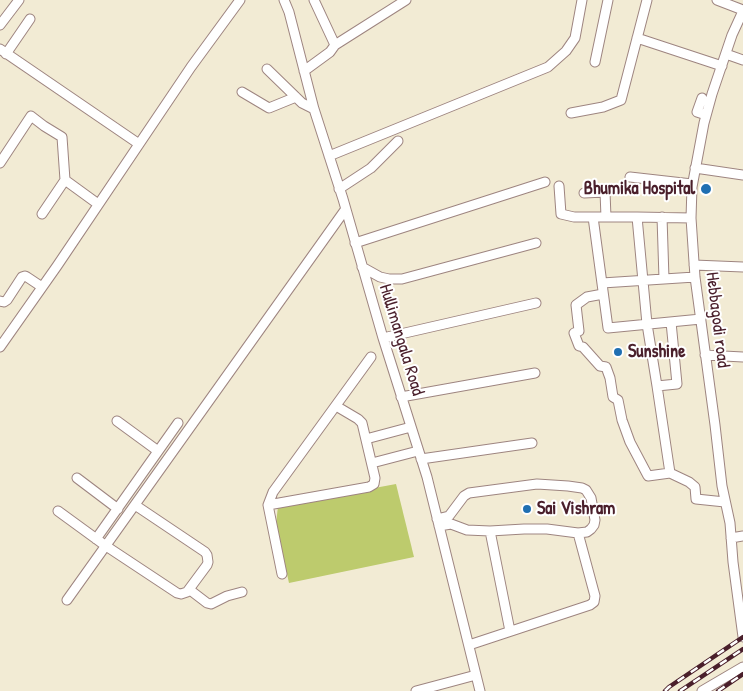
<!DOCTYPE html>
<html>
<head>
<meta charset="utf-8">
<style>
  body { margin:0 }
  canvas { display:block; background:#f2ebd4 }
</style>
</head>
<body>
<canvas width="743" height="691"></canvas>
<script>
const ctx = document.querySelector('canvas').getContext('2d');
ctx.lineJoin = 'round';
function fill(path, color) {
  ctx.fillStyle = color;
  ctx.fill(path, 'evenodd');
}
function poly(rows) {
  const path = new Path2D();
  for (const r of rows) {
    path.moveTo(r[0], r[1]);
    for (let i = 2; i < r.length; i += 2) path.lineTo(r[i], r[i + 1]);
  }
  return path;
}
function trace(path, color, width, dash) {
  ctx.strokeStyle = color;
  ctx.lineWidth = width;
  ctx.lineCap = dash ? 'butt' : 'round';
  ctx.setLineDash(dash || []);
  ctx.stroke(path);
}
function drawText(font, color, halo, rows, align = 'center') {
  ctx.font = font + ' "Patrick Hand",sans-serif';
  ctx.lineWidth = 4;
  ctx.setLineDash([]);
  ctx.textBaseline = 'middle';
  ctx.strokeStyle = halo;
  ctx.fillStyle = color;
  for (const [text, x, y, turn = 0] of rows) {
    ctx.save();
    ctx.translate(x, y);
    ctx.rotate((+turn || 0) * Math.PI / 180);
    ctx.textAlign = isNaN(turn) ? turn : align;
    if (halo) ctx.strokeText(text, 0, 0);
    ctx.fillText(text, 0, 0);
    ctx.restore();
  }
}
fill(poly([
  [396,484,414,557,289,583,276,524,278,506]
]), '#bdcb6d');
const minor = poly([
  [284,0,289,12,314,109,343,199,383,338,427,477,480,691],
  [717,0,743,10],
  [743,11,732,35,712,94,704,123,692,187,691,218,695,277,715,425,722,486,730,523,733,562,743,637],
  [0,25,19,0],
  [637,38,722,66],
  [335,45,406,0],
  [0,49,139,144],
  [6,54,30,19],
  [726,54,743,60],
  [595,62,608,0],
  [267,69,302,103,314,109],
  [304,71,330,52,335,45,314,0],
  [242,92,269,108,296,97],
  [702,98,697,112,706,115],
  [571,113,603,107,621,100,647,0],
  [329,156,548,67,566,51,575,38,582,0],
  [0,163,31,116,44,126,62,137,65,180,98,204],
  [695,168,743,175],
  [630,177,692,184],
  [559,186,561,214,574,217,637,217],
  [339,189,371,168,398,141],
  [584,193,605,192,606,217],
  [42,214,65,180],
  [593,217,608,328,701,319],
  [662,217,664,279],
  [355,243,545,182],
  [694,265,743,267],
  [362,267,380,277,389,279,402,279,536,243],
  [602,283,695,277],
  [603,294,587,297,576,305,579,331,574,333,579,346,583,347,600,366,606,367,610,378,613,397,618,400,622,420,630,442,648,476,670,473,689,482,695,487,696,499,725,502],
  [0,301,4,302,7,300,22,277,25,276,27,277,42,287],
  [671,322,677,384,657,386,647,324,637,217,691,218],
  [383,338,536,303],
  [0,347,57,266,191,67,240,0],
  [705,355,743,357],
  [657,386,670,473],
  [401,397,535,373],
  [117,421,158,451],
  [366,439,411,427],
  [421,459,532,443],
  [372,463,418,451],
  [77,478,118,509],
  [268,505,369,487,374,484,375,478,362,423,358,419,336,406],
  [58,511,106,546,177,593,181,594,187,592,207,565,208,562,207,555,205,552,135,505],
  [437,519,449,516,464,496,469,493,537,484,568,486,582,488,586,490,591,498,595,520,594,525,591,529,587,532,578,533,547,529,524,529,490,531,467,530,451,524,439,526],
  [490,531,510,631],
  [731,538,743,536],
  [96,539,178,423],
  [282,574,268,505,273,492,371,357],
  [190,590,207,603,211,604,227,596,242,592],
  [67,600,345,210],
  [469,645,590,605,594,602,595,596,578,533],
  [416,691,476,675],
  [702,691,743,667]
]);
trace(minor, '#9e8580', 11);
trace(minor, '#fff', 9);
const rail = poly([
  [665,691,669,687,743,637],
  [680,691,743,649],
  [718,691,743,674]
]);
trace(rail, '#4a1f2b', 4.5);
trace(rail, '#fff', 2.5, [8]);
for (const [x, y, r, color] of [
  [706,189,6,"#1f6fb2"],
  [618,352,5,"#1f6fb2"],
  [527,509,5,"#1f6fb2"]
]) {
  const dot = new Path2D();
  dot.arc(x, y, r, 0, 2 * Math.PI);
  ctx.fillStyle = color;
  ctx.fill(dot);
  trace(dot, '#fff', 2);
}
drawText('bold 18px', '#4a1f2b', '#fff', [
  ["Bhumika Hospital",695,189,"right"],
  ["Sunshine",628,352],
  ["Sai Vishram",537,509]
], 'left');
drawText('18px', '#4a1f2b', '#fff', [
  ["Hebbagodi road",717,320,83],
  ["Hullimangala Road",401,340,73]
]);
</script>
</body>
</html>
